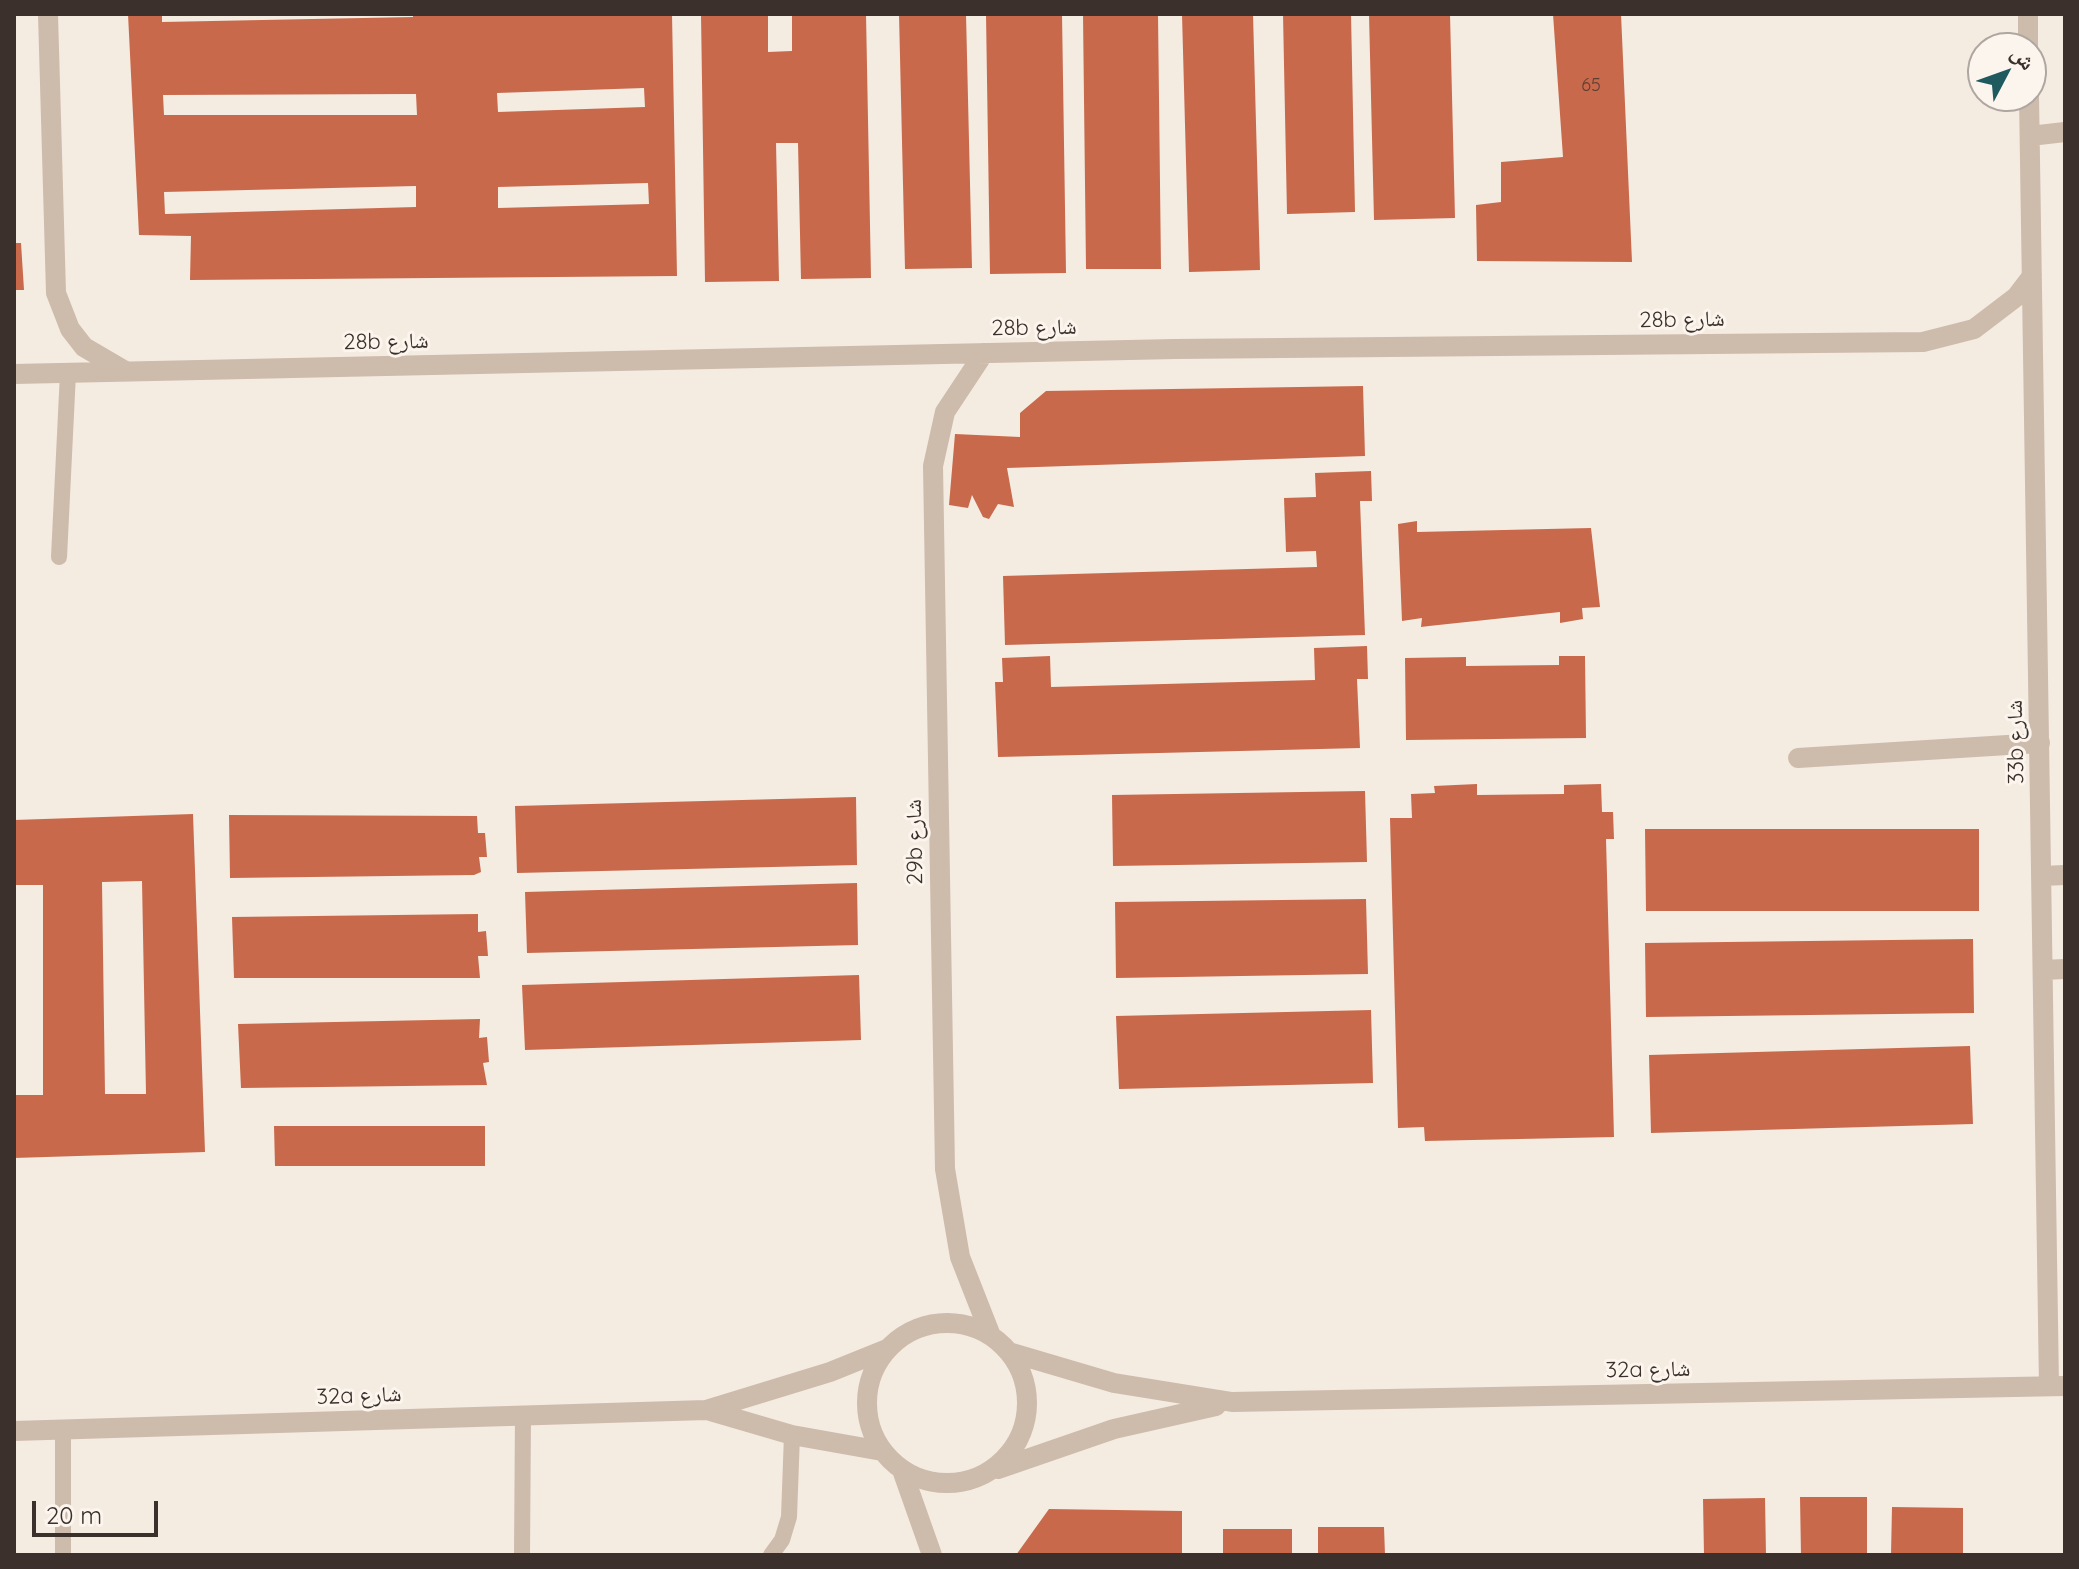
<!DOCTYPE html>
<html>
<head>
<meta charset="utf-8">
<style>
  body { margin:0 }
  #map { position:relative; width:2079px; height:1569px; overflow:hidden; background:#f4ebe1; font-family:Quicksand,"Noto Naskh Arabic",sans-serif }
  canvas { display:block }
  .frame { position:absolute; inset:0; border:16px solid #3b302b; pointer-events:none }
  .north { position:absolute; left:1967px; top:32px; width:80px; height:80px; box-sizing:border-box; background:#fbf5ee; border:2px solid #aea6a0; border-radius:50%; rotate:49deg; font-size:22px; font-weight:700; line-height:32px; text-align:center; color:#3b302b }
  .north::after { content:''; display:block; margin:auto; width:28px; height:36px; background:#1f5a5e; clip-path:polygon(50% 0,100% 100%,50% 72%,0 100%) }
  .scale { position:absolute; left:32px; top:1501px; width:126px; height:36px; box-sizing:border-box; border:4px solid #3b302b; border-top:0; padding-left:10px; font-size:24px; line-height:28px; white-space:nowrap; color:#3b302b; -webkit-text-stroke:6px #fbf5ee; paint-order:stroke }
</style>
</head>
<body>
<div id="map">
<canvas width="2079" height="1569"></canvas>
<div class="frame"></div>
<div class="north">ش</div>
<div class="scale">20 m</div>
</div>
<script>
const ctx = document.querySelector('canvas').getContext('2d');
ctx.lineJoin = 'round';
function fill(path, color) {
  ctx.fillStyle = color;
  ctx.fill(path, 'evenodd');
}
function poly(rows) {
  const path = new Path2D();
  for (const r of rows) {
    if (r.length === 3) {
      path.moveTo(r[0] + r[2], r[1]);
      path.arc(r[0], r[1], r[2], 0, 2 * Math.PI);
      continue;
    }
    path.moveTo(r[0], r[1]);
    for (let i = 2; i < r.length; i += 2) path.lineTo(r[i], r[i + 1]);
  }
  return path;
}
function trace(path, color, width, dash) {
  ctx.strokeStyle = color;
  ctx.lineWidth = width;
  ctx.lineCap = dash ? 'butt' : 'round';
  ctx.setLineDash(dash || []);
  ctx.stroke(path);
}
function drawText(font, color, halo, rows, align = 'center') {
  ctx.font = font + ' Quicksand,"Noto Naskh Arabic",sans-serif';
  ctx.lineWidth = 6;
  ctx.setLineDash([]);
  ctx.textBaseline = 'middle';
  ctx.strokeStyle = halo;
  ctx.fillStyle = color;
  for (const [text, x, y, turn = 0] of rows) {
    ctx.save();
    ctx.translate(x, y);
    ctx.rotate((+turn || 0) * Math.PI / 180);
    ctx.textAlign = isNaN(turn) ? turn : align;
    if (halo) ctx.strokeText(text, 0, 0);
    ctx.fillText(text, 0, 0);
    ctx.restore();
  }
}
fill(poly([
  [128,14,162,14,162,22,413,17,413,14,672,14,677,276,190,280,191,236,139,235],
  [644,88,645,107,498,112,497,93],
  [416,94,417,115,164,115,163,95],
  [648,183,649,204,498,208,498,187],
  [416,186,416,207,165,214,164,192],
  [701,14,768,14,768,52,792,51,792,14,866,14,871,278,801,279,798,143,776,143,779,281,705,282],
  [899,14,966,14,972,268,905,269],
  [986,14,1062,14,1066,273,990,274],
  [1083,14,1158,14,1161,269,1086,269],
  [1182,14,1253,14,1260,270,1189,272],
  [1283,14,1351,14,1355,212,1287,214],
  [1369,14,1450,14,1455,218,1374,220],
  [1553,14,1621,14,1632,262,1477,261,1476,205,1501,202,1501,162,1563,157],
  [14,243,21,243,24,290,14,290],
  [1363,386,1365,456,1007,468,1014,507,998,504,989,519,983,517,972,495,968,508,949,505,955,434,1020,437,1020,413,1046,391],
  [1371,471,1372,501,1360,501,1365,635,1005,645,1003,576,1317,567,1316,551,1286,552,1284,498,1316,497,1315,473],
  [1417,521,1417,532,1591,528,1600,607,1582,608,1583,619,1560,623,1560,612,1429,626,1421,627,1422,618,1402,621,1398,524],
  [1367,646,1368,679,1357,679,1360,748,998,757,995,682,1003,682,1002,658,1050,656,1051,687,1315,680,1314,648],
  [1559,656,1585,656,1586,738,1406,740,1405,658,1466,657,1466,666,1559,665],
  [1477,784,1477,795,1564,794,1564,785,1601,784,1602,812,1613,812,1614,839,1606,839,1614,1137,1425,1141,1424,1127,1398,1128,1390,818,1412,818,1411,794,1435,793,1434,786],
  [1365,791,1367,862,1113,866,1112,795],
  [856,797,857,865,517,873,515,806],
  [193,814,205,1152,14,1158,14,1095,43,1095,43,885,14,885,14,820],
  [142,881,146,1094,105,1094,102,882],
  [229,815,477,816,478,833,485,833,487,857,479,857,481,872,474,875,230,878],
  [1645,829,1979,829,1979,911,1646,911],
  [857,883,858,945,527,953,525,892],
  [1366,899,1368,974,1116,978,1115,902],
  [478,914,478,932,486,931,488,956,478,956,480,978,234,978,232,917],
  [1973,939,1974,1013,1646,1017,1645,943],
  [859,975,861,1040,525,1050,522,985],
  [1371,1010,1373,1083,1119,1089,1116,1016],
  [480,1019,479,1038,487,1037,489,1062,483,1063,487,1085,241,1088,238,1024],
  [1970,1046,1973,1124,1651,1133,1649,1055],
  [274,1126,485,1126,485,1166,275,1166],
  [1800,1497,1867,1497,1867,1555,1801,1555],
  [1765,1498,1766,1555,1704,1555,1703,1499],
  [1892,1507,1963,1508,1963,1555,1891,1555],
  [1049,1509,1182,1511,1182,1555,1016,1555],
  [1318,1527,1384,1527,1385,1555,1318,1555],
  [1223,1529,1292,1529,1292,1555,1223,1555]
]), '#c8694b');
trace(poly([
  [59,557,68,373],
  [63,1555,63,1429],
  [522,1555,523,1415],
  [771,1555,782,1540,789,1517,792,1435]
]), '#cdbbac', 16);
trace(poly([
  [48,14,56,293,70,329,84,347,125,371],
  [2028,14,2028,48],
  [2029,96,2049,1386],
  [2030,136,2065,132],
  [984,353,945,412,933,466,945,1169,960,1257,991,1336],
  [14,374,1175,349,1923,342,1974,329,2016,297,2032,276],
  [1798,758,2040,743],
  [2042,876,2065,875],
  [2043,970,2065,969],
  [947,1403,80],
  [1009,1352,1114,1383,1232,1402,2065,1386],
  [710,1411,792,1435,882,1451],
  [14,1431,706,1410,830,1372,887,1349],
  [998,1469,1114,1429,1216,1406],
  [902,1470,932,1555]
]), '#cdbbac', 20);
drawText('18px', '#5e3e33', null, [
  ["65",1591,86]
]);
drawText('22px', '#3b302b', '#fbf5ee', [
  ["28b شارع",1682,320,-1],
  ["28b شارع",1034,328,-1],
  ["28b شارع",386,342,-1],
  ["33b شارع",2016,742,-91],
  ["29b شارع",915,842,-91],
  ["32a شارع",1648,1370,-1],
  ["32a شارع",359,1396,-2]
]);
</script>
</body>
</html>
